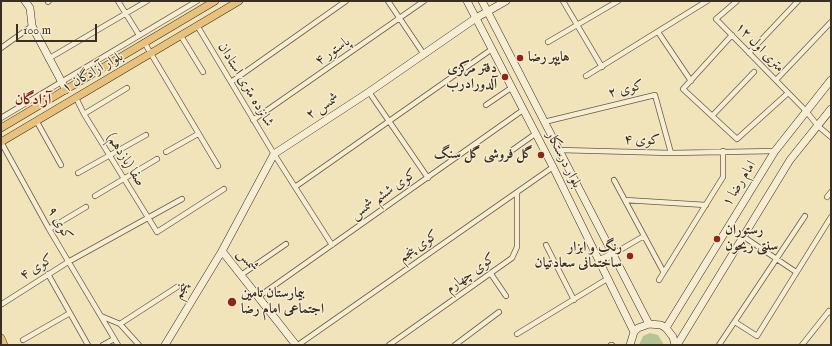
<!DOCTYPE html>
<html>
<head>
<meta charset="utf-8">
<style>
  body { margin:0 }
  #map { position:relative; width:832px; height:346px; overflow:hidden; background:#f1e4ba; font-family:"IM FELL English",serif }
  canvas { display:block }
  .frame { position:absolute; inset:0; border:2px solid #392e23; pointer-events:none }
  .scale { position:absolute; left:16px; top:24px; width:81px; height:18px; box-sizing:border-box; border:2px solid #392e23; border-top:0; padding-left:5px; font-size:12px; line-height:14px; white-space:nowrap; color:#392e23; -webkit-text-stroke:3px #f6edd2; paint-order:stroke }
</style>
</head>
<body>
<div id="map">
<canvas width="832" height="346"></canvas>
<div class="frame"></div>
<div class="scale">100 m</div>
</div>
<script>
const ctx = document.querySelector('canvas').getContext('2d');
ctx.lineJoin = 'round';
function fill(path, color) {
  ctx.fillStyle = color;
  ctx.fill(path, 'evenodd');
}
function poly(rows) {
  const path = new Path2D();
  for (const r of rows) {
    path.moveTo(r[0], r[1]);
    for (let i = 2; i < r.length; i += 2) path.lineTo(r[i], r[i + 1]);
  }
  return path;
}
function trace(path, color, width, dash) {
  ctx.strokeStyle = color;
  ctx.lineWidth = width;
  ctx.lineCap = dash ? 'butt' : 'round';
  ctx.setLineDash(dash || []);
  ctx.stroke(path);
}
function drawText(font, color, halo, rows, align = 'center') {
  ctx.font = font + ' "IM FELL English",Amiri,serif';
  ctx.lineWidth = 3;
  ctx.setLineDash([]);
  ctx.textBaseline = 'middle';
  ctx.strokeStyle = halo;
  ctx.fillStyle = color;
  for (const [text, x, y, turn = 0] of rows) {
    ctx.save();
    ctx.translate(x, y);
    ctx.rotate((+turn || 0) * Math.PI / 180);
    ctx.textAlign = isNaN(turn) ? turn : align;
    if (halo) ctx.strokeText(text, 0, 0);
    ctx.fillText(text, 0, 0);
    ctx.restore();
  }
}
fill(poly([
  [650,333,658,335,664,345,639,345,643,336]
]), '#b3c595');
const street = poly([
  [118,1,139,35],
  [388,1,423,53],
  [563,1,602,67],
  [737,1,716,19,806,111,818,126,831,137],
  [48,2,49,1],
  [198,27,274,154,332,245],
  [658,32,691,81],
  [732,35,683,89,737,139,788,93],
  [181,36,203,72],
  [144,42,218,166],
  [548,42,618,1],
  [1,48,32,26],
  [749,53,798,1],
  [48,59,147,1],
  [586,76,707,1],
  [776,80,831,22],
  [231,82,346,1],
  [369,92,428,178],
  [76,98,84,114,157,232,224,189],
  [486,105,511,88],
  [84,114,127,88],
  [712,116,754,72],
  [1,118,197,1],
  [253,120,424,1],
  [37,122,61,165],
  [544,122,655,95,671,153],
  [1,142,49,229,118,345],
  [560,150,671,153,775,151],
  [511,151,535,134],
  [166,152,198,134],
  [78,173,146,135],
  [614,180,663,271],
  [295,187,492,49],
  [95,196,157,159],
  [827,197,831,192],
  [625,200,706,205],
  [49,229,86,207],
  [744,237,796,272],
  [546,245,574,300],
  [613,254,644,236],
  [48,274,88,345],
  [491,274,506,296],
  [241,275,286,244],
  [659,280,723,177,723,151],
  [258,297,523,110],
  [2,304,68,262,182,199],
  [101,316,120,324,139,345],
  [735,322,757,336,831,217],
  [120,324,177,287],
  [517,334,607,279],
  [23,340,70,313],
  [103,345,114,339],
  [298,345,553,167],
  [389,345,512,258,517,247,517,193],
  [455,345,499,312],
  [611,345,612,345],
  [719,345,805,216],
  [802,345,829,311,831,313]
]);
const secondary = poly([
  [25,1,30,8,32,26,66,90],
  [467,1,553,167,634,332],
  [482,1,649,324],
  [222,251,296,345],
  [599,261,613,254],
  [666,328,775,151,831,80],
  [165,345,222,251,274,154,369,92,476,18,506,1],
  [630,345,634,332,638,328,649,324,661,325,666,328,673,337,675,345],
  [677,345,790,160,831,109]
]);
const primary = poly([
  [1,128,215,1],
  [1,142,239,1],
  [1,338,4,345]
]);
trace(street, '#675c49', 6);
trace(secondary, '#392e23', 8);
trace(primary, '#392e23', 8);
trace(street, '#f6edd2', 4.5);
trace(secondary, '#f6edd2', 7);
trace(primary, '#e8c27d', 7);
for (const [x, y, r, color] of [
  [520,58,4,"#8f2418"],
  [505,77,4,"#8f2418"],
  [541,155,4,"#8f2418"],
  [717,239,4,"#8f2418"],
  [630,256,4,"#8f2418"],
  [232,302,5,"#8f2418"]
]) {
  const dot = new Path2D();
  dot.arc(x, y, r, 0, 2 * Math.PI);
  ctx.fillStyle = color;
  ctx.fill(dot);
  trace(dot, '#f6edd2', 1.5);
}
drawText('14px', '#392e23', '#f6edd2', [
  ["۱۲ متری اول",759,48,46],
  ["پاستور ۴",333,52,-35],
  ["بلوار آزادگان ۱",93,73,-30],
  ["شانزده متری استادان",245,85,59],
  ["کوی ۲",626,90,-14],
  ["شمس ۲",323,107,-33],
  ["کوی ۴",642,141,1],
  ["صفا (یازدهم)",125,160,58],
  ["بلوار درستکار",563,160,63],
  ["امام رضا ۱",740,184,-58],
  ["کوی ششم شمس",384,195,-35],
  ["کوی ۹",59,224,60],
  ["کوی پنجم",419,247,-35],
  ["شمس",247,261,52],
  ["کوی ۴",37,268,-32],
  ["کوی چهارم",471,274,-36],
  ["پنجم",182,291,-59]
]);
drawText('bold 14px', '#392e23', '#f6edd2', [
  ["هایپر رضا",528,58],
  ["دفتر مرکزی",497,69,"right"],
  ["آلدورادرب",497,85,"right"],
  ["گل فروشی گل سنگ",533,155,"right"],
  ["رستوران",725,231],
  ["سنتی ریحون",725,247],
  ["رنگ و ابزار",622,248,"right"],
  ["ساختمانی سعادتیان",622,264,"right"],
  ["بیمارستان تامین",241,294],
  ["اجتماعی امام رضا",241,310]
], 'left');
drawText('bold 15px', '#7a1f14', '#f6edd2', [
  ["آزادگان",33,101]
]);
</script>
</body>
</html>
